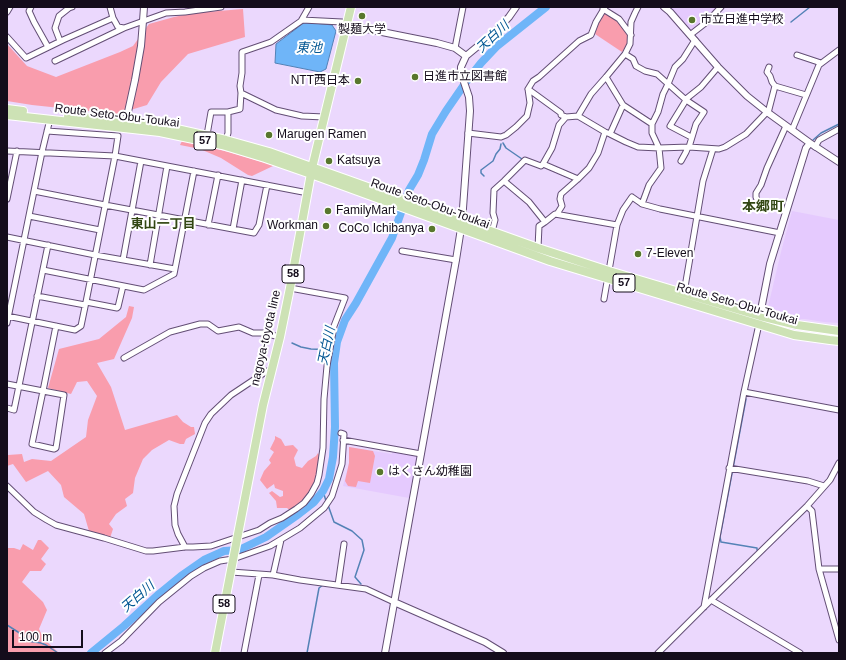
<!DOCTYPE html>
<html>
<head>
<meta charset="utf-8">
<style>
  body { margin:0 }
  #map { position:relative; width:846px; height:660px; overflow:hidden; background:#ebd8fd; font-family:Arial,sans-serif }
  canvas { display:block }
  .frame { position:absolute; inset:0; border:8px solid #140c1b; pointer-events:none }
  .scale { position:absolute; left:12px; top:630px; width:71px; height:18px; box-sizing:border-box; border:2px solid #140c1b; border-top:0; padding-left:5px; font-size:12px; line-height:14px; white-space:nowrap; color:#140c1b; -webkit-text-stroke:3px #fff; paint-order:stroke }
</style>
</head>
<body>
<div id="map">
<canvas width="846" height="660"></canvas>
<div class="frame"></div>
<div class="scale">100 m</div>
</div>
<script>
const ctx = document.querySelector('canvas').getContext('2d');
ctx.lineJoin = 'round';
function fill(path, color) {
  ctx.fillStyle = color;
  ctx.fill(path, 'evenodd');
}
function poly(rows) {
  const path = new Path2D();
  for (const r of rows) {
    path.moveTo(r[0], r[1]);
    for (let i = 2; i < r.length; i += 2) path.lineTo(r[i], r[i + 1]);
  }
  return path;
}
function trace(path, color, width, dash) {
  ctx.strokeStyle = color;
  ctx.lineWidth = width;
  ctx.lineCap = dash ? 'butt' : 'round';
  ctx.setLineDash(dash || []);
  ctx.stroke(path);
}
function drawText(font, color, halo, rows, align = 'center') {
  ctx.font = font + ' Arial,"Noto Sans JP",sans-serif';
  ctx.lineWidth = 4;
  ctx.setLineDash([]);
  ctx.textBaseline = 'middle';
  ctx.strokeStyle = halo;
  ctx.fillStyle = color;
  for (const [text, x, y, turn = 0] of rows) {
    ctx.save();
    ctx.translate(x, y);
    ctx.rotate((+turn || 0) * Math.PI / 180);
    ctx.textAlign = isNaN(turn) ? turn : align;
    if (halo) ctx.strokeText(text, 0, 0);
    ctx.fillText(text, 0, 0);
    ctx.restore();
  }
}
fill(poly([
  [668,7,719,7,691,32],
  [792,211,839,220,839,323,824,322,805,319,801,319,798,321,795,321,772,315,768,307,781,252],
  [349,447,392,454,392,451,417,455,409,498,343,486,349,463]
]), '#e5cafe');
fill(poly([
  [243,9,245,37,188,54,161,82,147,105,117,114,32,105,7,101,7,44,27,66,56,77,120,52,133,46,149,24,174,17,194,13],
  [603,14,606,14,617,21,629,35,628,44,622,52,595,34,598,23],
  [182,141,229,152,272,165,273,166,252,176,248,175,221,158,200,149,180,145],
  [129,306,134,307,132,318,114,359,97,363,111,387,125,430,177,415,183,422,191,427,194,427,195,434,186,439,184,444,180,444,169,440,152,450,143,459,135,478,133,493,125,499,127,506,116,514,109,524,113,529,110,538,89,531,84,514,64,497,61,485,48,471,26,482,13,464,7,466,7,457,8,455,22,454,24,462,32,459,51,461,86,437,88,420,97,396,87,381,77,382,71,394,48,388,59,349,99,339,126,317],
  [275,436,281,439,285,446,293,445,298,450,294,458,296,466,302,468,308,461,316,456,318,453,319,455,317,474,315,483,306,500,291,511,287,508,277,508,276,501,269,493,272,491,280,497,283,496,283,491,275,488,274,484,267,489,260,480,264,471,271,463,269,460,274,452,270,449,275,439],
  [349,447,373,451,375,456,370,483,358,481,356,487,348,486,345,481,349,463],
  [38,540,41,540,49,548,41,559,46,564,41,571,30,571,22,582,43,602,47,610,39,629,44,639,59,653,7,653,7,548,14,548,20,550,23,544,33,550]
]), '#f99dad');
const water = poly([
  [305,22,332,25,336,31,326,69,320,72,275,63,276,44,305,22]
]);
fill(water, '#6fb5f8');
trace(water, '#5482b6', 1);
trace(poly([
  [791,22,810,7],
  [813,140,821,133,839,124],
  [503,143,506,148,522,159],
  [484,176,481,173,481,170,493,161,496,154,500,149,501,144],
  [292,343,301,347,311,349,336,350],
  [746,399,720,537,721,542,757,548,757,550],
  [323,491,326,501],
  [328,505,334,522,352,531,362,540,364,550,355,577,361,584],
  [7,625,18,632,27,641,41,643,46,645,58,653],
  [307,653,319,588,323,585,324,585]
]), '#5482b6', 1.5);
trace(poly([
  [91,653,124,626,159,594,181,576,204,560,224,551,239,550,266,537,296,516,314,502,323,491,329,479,333,457,335,427,334,363,337,342,345,320,356,303,392,238,409,190,418,175,424,160,432,134,446,111,466,82,481,63,497,46,546,7]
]), '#6fb5f8', 8);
const minor = poly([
  [31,7,29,11,34,22,48,47],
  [309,7,301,21,271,42,242,52,242,73,240,86,241,93,276,110,302,116,324,117],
  [603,9,619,19,631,35],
  [7,12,10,7],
  [113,18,118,27,124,28],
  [302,20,342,22,347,25],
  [690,35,708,21,721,7],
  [7,37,26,58,63,40,113,18,110,7],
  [60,41,55,28,59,16,69,8,72,7],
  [455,48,463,7],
  [625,54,633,59,636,66,645,71,657,74,686,100,704,112,696,124,689,147],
  [797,55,821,63],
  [55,61,124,28,166,13,185,12,221,7],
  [606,77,623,105,652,124],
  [775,86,806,95],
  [528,89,561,113,561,115,566,117,578,116,591,94,606,77,625,54,630,44,631,22,635,13,638,7],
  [686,99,701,87,718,67],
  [686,100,670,126,691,137],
  [768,113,775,86,772,82,770,76,767,72,769,67],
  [578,116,605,132,610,134,626,142,638,147,659,148,689,147,719,149,725,147,746,134,767,112],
  [792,130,819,65,839,50],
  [468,133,501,137,506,135,516,127,527,116,530,103,528,89,533,81,539,77,579,41,591,35,596,22,605,7],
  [610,134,623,105],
  [207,135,211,112,228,112,240,109,241,93],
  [226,140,228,133,228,112],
  [815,147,819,140,839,129],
  [7,151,115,156,308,193],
  [681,161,686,152,688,147],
  [543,164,578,179],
  [504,181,529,202,545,222,539,226,538,248],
  [34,191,105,205,254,233,259,225,267,185],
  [7,199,17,151],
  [758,202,756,197,756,193,761,185,767,168,786,126],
  [642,204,649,185,661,168,659,148,652,133,652,124,658,112,663,94,668,84,675,67,683,59,695,40],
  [557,214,562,206,560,199,561,194,578,179,589,168,598,153,605,132],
  [29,216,100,230],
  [545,222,555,214,617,225],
  [208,225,218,175],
  [233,229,242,180],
  [492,232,495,220,493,213,494,190,504,181,525,160,541,166,543,164,552,148,559,125,566,117],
  [7,237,95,255,175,269],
  [402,251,456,260],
  [123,260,141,161],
  [150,265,167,166],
  [43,270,144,290,174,274,175,269,194,171],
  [684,293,703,181,713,149],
  [37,296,85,305],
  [604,299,617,225,623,210,632,197,642,204,660,209,780,233],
  [86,302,117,308,118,307,123,286],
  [7,316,75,330,81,326,86,302,115,156,118,136,47,131],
  [7,323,42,152,50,119],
  [124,358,170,332,200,324,208,324,218,331,239,327,253,333,263,333,280,337],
  [7,384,43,391,56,326],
  [43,391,64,395,56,448,54,449,32,444,43,391],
  [744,392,839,410],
  [7,408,14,410,48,245],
  [343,440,421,454],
  [729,468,808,481,824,486],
  [7,486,34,512,47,520,56,525,104,538,146,551,153,551,185,547,193,547,211,546,259,530,270,523,282,518,296,509,304,503,311,494,317,483,319,475,323,448,324,399,327,366,334,326,345,298,290,288],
  [807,506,812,511,819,569,839,640],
  [185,547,178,534,175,525,174,506,177,494,205,423,211,414,231,395,267,371,271,371],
  [819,569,839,569],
  [231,572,273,575,300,580,366,589,394,602],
  [273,575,281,540],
  [338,585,344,544],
  [711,600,800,653],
  [704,607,744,392,759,324],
  [105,653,121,641,159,602,191,576,204,568,220,561,233,559,270,546,300,528,324,508,332,496,342,464,344,434,341,433],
  [244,653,259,575],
  [658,653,704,607,807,506,830,480,839,463]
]);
const tertiary = poly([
  [664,7,670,12,718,67,747,96,767,112,810,143,839,162],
  [347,25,437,43,455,48,466,56],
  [126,121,135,80,141,46,143,21,144,7],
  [759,320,770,264,806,148,810,143],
  [394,602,485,642,503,653],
  [385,653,456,260,462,222,470,111,469,97,461,73,461,67,466,56,495,32,509,17,516,7]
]);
const primary = poly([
  [7,109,23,111],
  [7,115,160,132,222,145,265,158,311,174,550,261,794,335,830,340,839,341],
  [68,116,126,121,163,126,226,140,269,152,348,180,538,248,609,271,760,316,797,325,839,331],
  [215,653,263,405,280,337,290,288,312,168,351,7]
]);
trace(minor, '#634e75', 7);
trace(tertiary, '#634e75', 8);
trace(primary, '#fff', 10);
trace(minor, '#fff', 5);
trace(tertiary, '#fff', 6);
trace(primary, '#cde2b5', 8);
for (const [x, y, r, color] of [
  [362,16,4,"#58772d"],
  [692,20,4,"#58772d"],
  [415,77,4,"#58772d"],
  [358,81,4,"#58772d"],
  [269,135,4,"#58772d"],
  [329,161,4,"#58772d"],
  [328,211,4,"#58772d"],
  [326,226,4,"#58772d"],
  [432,229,4,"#58772d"],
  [638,254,4,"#58772d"],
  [380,472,4,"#58772d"]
]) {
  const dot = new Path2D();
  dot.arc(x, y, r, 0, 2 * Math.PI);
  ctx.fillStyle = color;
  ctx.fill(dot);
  trace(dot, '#fff', 1.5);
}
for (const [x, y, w] of [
  [205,141,22],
  [293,274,22],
  [624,283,22],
  [224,604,22]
]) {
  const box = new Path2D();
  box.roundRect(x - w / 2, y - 9, w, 18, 3);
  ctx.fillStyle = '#fff';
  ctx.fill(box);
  trace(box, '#140c1b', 1);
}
drawText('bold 11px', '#140c1b', null, [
  ["57",205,141],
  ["58",293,274],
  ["57",624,283],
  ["58",224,604]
]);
drawText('12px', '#140c1b', '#fff', [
  ["市立日進中学校",700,20],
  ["製麺大学",362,30,"center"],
  ["日進市立図書館",423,77],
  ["NTT西日本",350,81,"right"],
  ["Marugen Ramen",277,135],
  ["Katsuya",337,161],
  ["FamilyMart",336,211],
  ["Workman",318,226,"right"],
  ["CoCo Ichibanya",424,229,"right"],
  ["7-Eleven",646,254],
  ["はくさん幼稚園",388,472]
], 'left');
drawText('12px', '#140c1b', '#fff', [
  ["Route Seto-Obu-Toukai",117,116,7],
  ["Route Seto-Obu-Toukai",430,204,20],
  ["Route Seto-Obu-Toukai",737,304,16],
  ["nagoya-toyota line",266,338,-77]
]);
drawText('italic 13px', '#035793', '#fff', [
  ["天白川",493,37,-43],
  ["東池",309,48],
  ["天白川",327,346,-78],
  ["天白川",138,597,-41]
]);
drawText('bold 13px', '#324713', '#fff', [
  ["東山一丁目",163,224]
]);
drawText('bold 14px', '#324713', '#fff', [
  ["本郷町",763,207]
]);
</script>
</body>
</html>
